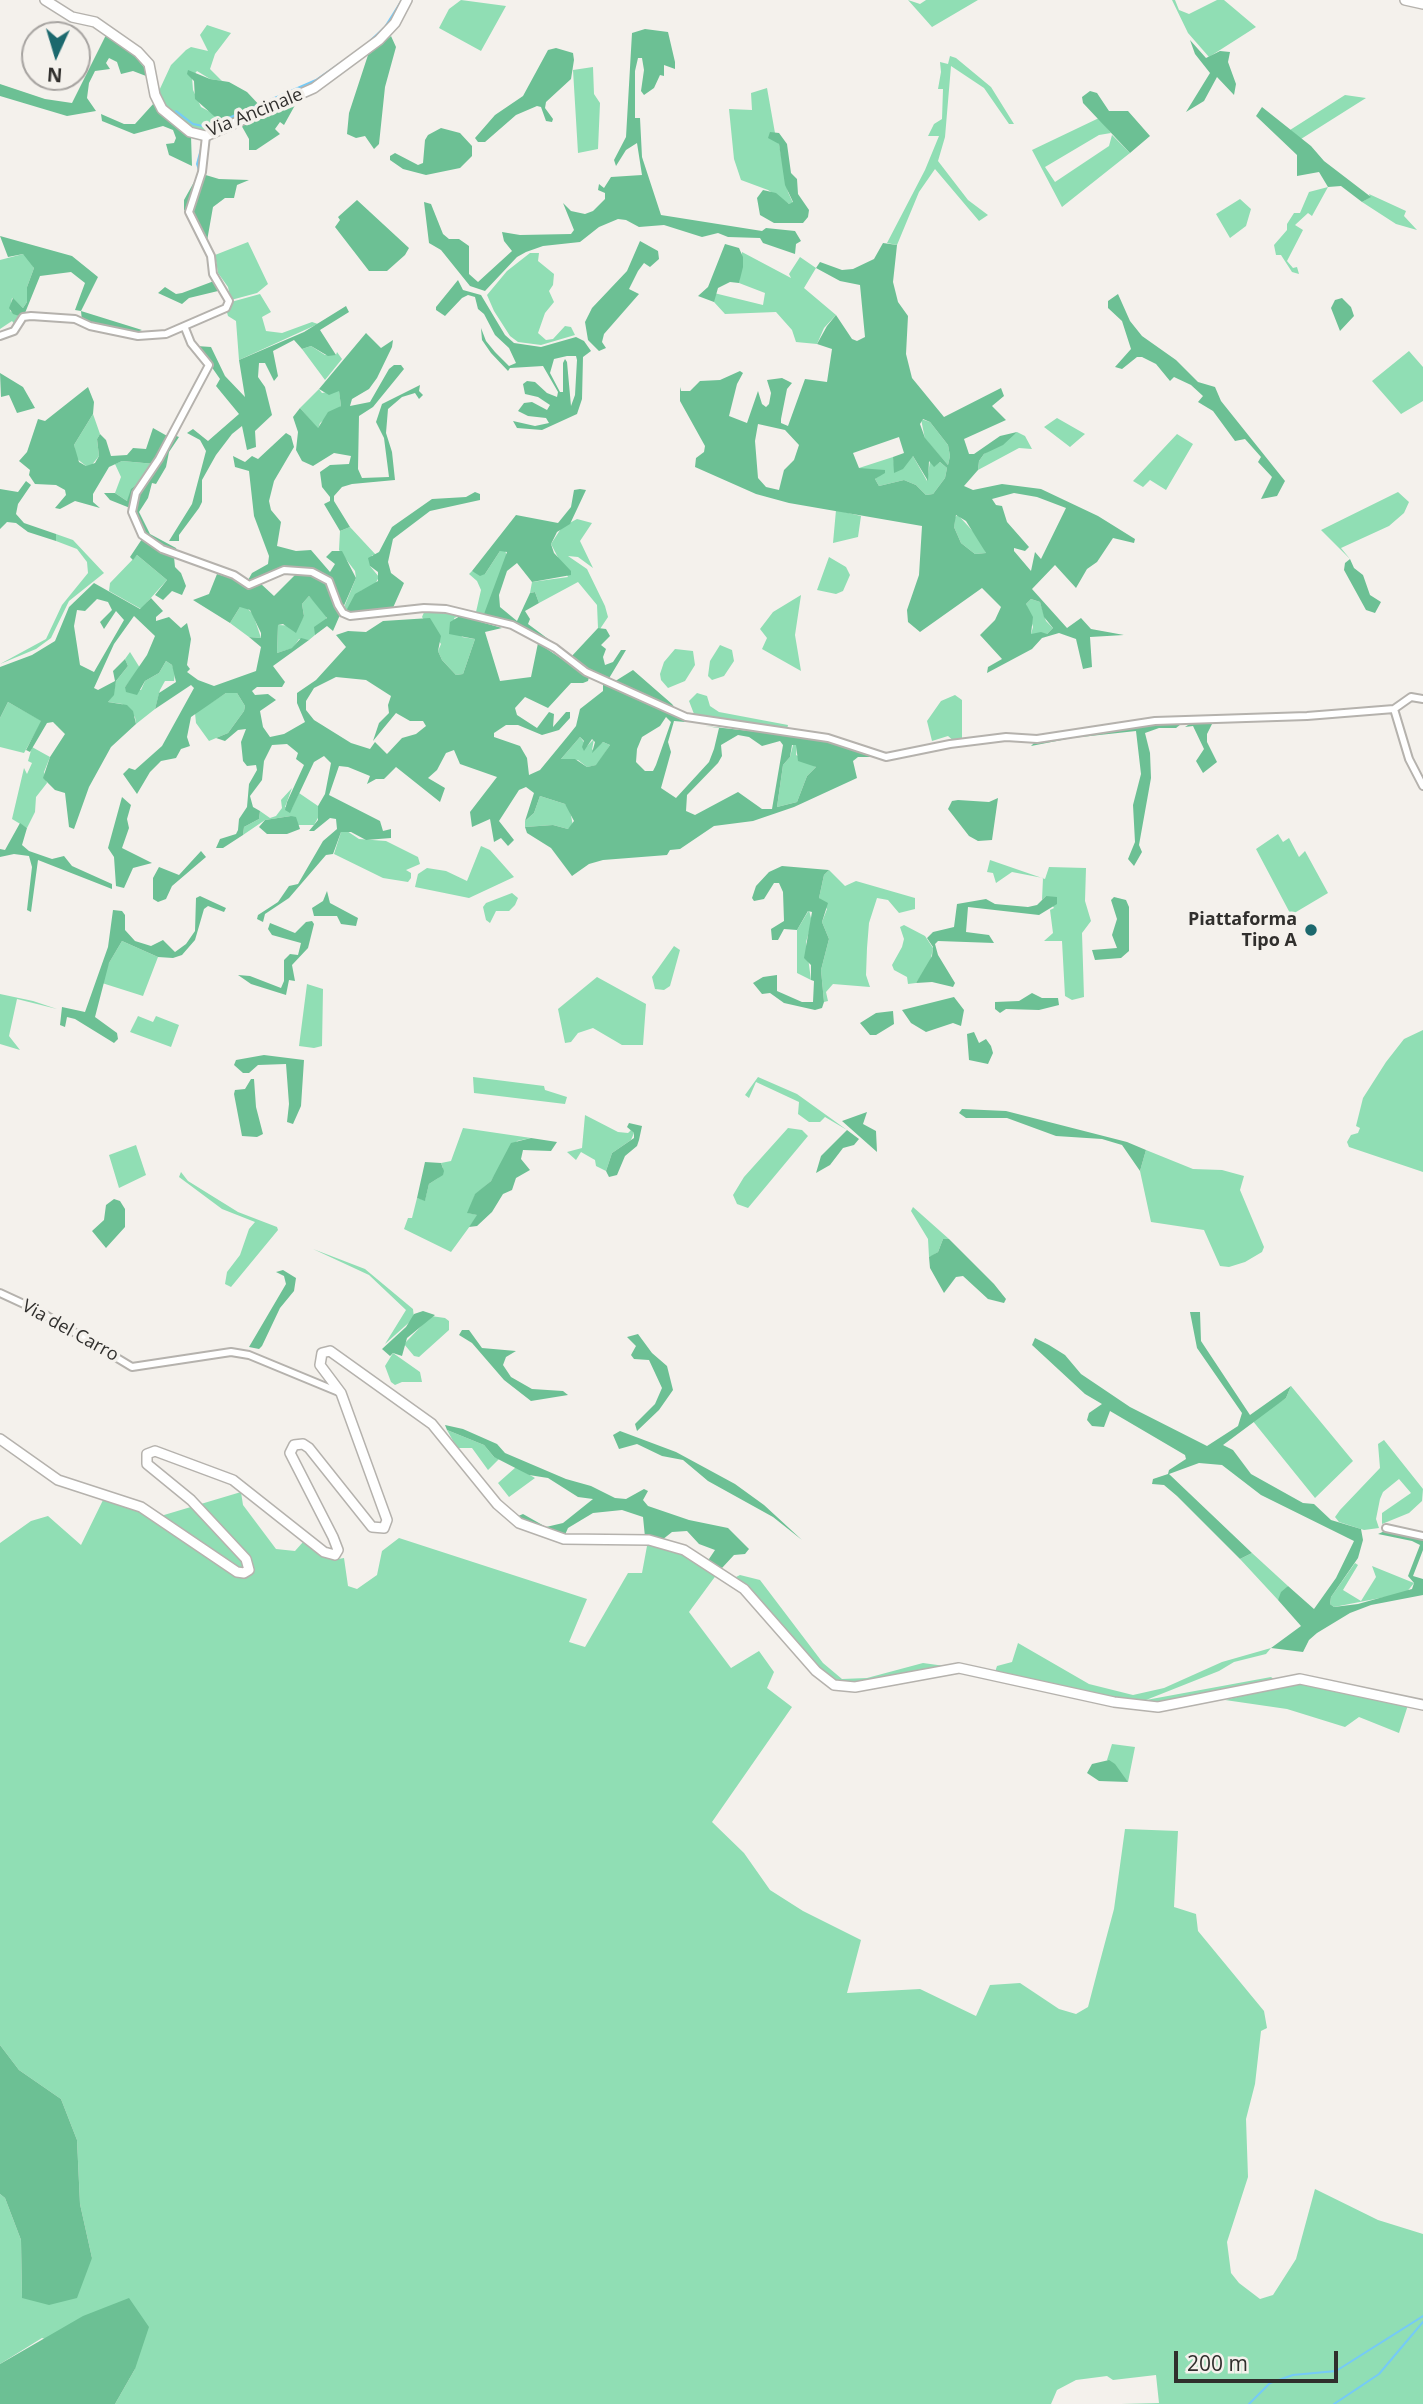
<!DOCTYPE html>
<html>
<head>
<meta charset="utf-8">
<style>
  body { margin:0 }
  #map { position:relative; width:1423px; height:2404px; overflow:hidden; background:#f4f1ec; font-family:"Open Sans",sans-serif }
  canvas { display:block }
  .north { position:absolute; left:21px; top:21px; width:70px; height:70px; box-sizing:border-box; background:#f4f1ec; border:2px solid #a6a3a0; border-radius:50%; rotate:184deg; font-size:19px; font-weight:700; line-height:28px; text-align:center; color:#302f2d }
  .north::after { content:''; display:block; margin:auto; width:24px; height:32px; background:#1b686d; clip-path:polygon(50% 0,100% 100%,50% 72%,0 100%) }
  .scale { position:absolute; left:1174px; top:2351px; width:164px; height:32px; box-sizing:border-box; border:4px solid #302f2d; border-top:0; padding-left:9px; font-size:21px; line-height:24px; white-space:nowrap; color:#302f2d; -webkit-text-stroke:5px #f4f1ec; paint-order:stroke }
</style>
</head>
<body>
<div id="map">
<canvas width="1423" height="2404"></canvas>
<div class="north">N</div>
<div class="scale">200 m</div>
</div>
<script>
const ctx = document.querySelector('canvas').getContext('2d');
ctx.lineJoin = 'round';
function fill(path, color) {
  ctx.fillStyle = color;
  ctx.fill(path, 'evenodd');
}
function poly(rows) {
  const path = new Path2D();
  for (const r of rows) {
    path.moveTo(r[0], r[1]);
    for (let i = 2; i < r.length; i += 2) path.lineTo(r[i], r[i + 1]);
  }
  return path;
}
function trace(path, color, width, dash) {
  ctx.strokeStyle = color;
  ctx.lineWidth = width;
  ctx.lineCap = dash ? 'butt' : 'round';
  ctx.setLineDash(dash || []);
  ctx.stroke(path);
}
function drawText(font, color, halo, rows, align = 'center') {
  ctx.font = font + ' "Open Sans",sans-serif';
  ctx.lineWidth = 7;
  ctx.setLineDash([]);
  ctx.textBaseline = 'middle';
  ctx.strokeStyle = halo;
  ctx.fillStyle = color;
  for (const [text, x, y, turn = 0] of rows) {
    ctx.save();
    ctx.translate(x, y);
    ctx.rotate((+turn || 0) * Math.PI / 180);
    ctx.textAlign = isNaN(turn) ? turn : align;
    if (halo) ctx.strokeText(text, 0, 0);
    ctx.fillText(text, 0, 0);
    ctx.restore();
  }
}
fill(poly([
  [461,0,506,6,481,51,439,28,449,9],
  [908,0,920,4,926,0,978,0,932,27],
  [1172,0,1175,0,1179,10,1189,14,1217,0,1224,0,1256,27,1209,57,1188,33],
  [207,25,231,33,215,54,210,69,222,81,210,79,197,71,192,77,193,90,201,107,229,122,201,131,176,118,162,103,158,93,171,65,186,50,191,47,208,51,200,35],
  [950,56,956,58,991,87,1014,124,1009,124,984,88,951,66,945,137,938,161,968,200,988,215,979,221,935,169,919,192,897,245,887,243,925,170,939,136,928,136,934,124,942,119,943,89,938,89,941,72,940,62,948,64],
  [593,67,594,94,600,103,598,149,578,153,573,70],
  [767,88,775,133,770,133,779,144,788,192,793,203,789,204,768,190,741,180,734,159,729,109,752,110,751,93],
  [1345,95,1366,98,1301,139,1290,130],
  [1099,118,1111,133,1099,135,1045,167,1055,182,1109,146,1112,135,1130,153,1062,207,1032,150],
  [1328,187,1312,216,1308,213,1295,225,1303,230,1287,261,1293,268,1297,267,1299,274,1292,272,1281,255,1276,255,1274,245,1287,230,1287,224,1294,213,1300,213,1309,192],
  [1369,194,1406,211,1404,216,1417,230,1396,224,1362,202,1370,197],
  [1240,199,1251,209,1246,226,1230,238,1216,214],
  [248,242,268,284,257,293,231,300,228,287,218,273,215,255],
  [742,252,791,278,789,274,800,257,816,268,804,288,836,315,824,328,817,344,796,342,792,330,776,312,725,314,714,302,714,293,763,305,765,293,739,283],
  [530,253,539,253,538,261,554,274,553,285,549,291,554,302,545,313,538,333,546,340,553,339,565,326,571,327,575,335,541,345,518,342,510,336,494,311,487,295,507,271],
  [23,254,28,256,34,268,27,287,27,302,23,308,12,298,10,311,19,316,32,313,16,326,12,321,0,329,0,260],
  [260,294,271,312,262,317,266,331,282,333,312,322,318,324,239,360,236,321,228,316,226,309,231,302],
  [311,346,325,355,336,355,337,352,342,359,325,380,302,349],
  [1409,351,1423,367,1423,401,1401,414,1372,381],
  [319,389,322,393,339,390,341,406,320,423,318,429,300,408],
  [93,414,100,434,97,439,99,456,91,466,86,466,76,458,74,445],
  [1057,418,1085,434,1070,447,1044,427],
  [921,419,930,422,948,445,950,456,948,465,925,439],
  [1017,432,1025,436,1032,449,1019,448,978,470,979,461,984,454],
  [1177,434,1193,444,1166,490,1150,480,1143,487,1133,481],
  [913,456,927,481,930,461,934,466,940,462,947,468,945,478,933,494,926,495,916,485,904,480,879,486,875,479,879,476,859,468,893,457,894,464],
  [122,461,155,464,127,501,115,493,121,477,115,464],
  [1398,492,1409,502,1404,513,1389,526,1341,548,1350,559,1321,530],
  [836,510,861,516,858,537,833,543],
  [958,515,980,539,986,553,975,554,961,543,954,527,955,517],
  [577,519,592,523,580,541,593,568,578,557,568,556,587,569,605,606,608,617,600,629,598,628,597,605,578,582,539,603,535,592,530,593,532,582,568,577,551,544,562,527],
  [350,527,376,555,372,555,370,566,379,577,374,586,361,591,347,610,350,613,340,617,356,578,355,571,339,550,340,531],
  [56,534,73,540,104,573,69,601,51,638,36,649,0,664,46,639,62,605,88,573,87,562,77,549,56,541],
  [505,550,507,557,488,608,484,614,476,612,481,590,477,581,469,574,472,571,485,574,500,551],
  [137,555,167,580,141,609,109,591,110,583],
  [829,557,846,567,850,575,843,591,836,594,817,590],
  [801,595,795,635,801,671,762,649,767,638,760,629,773,612],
  [309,596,327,615,326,620,318,625,315,635,309,640,299,639,293,648,277,653,278,625,297,626,304,616,302,604],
  [1031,599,1040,602,1046,621,1053,628,1047,634,1031,634,1033,627,1026,604],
  [240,607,246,607,253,614,261,638,249,637,230,623],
  [425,610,460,616,454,618,462,637,475,639,463,674,456,675,442,660,438,651,441,644,422,617],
  [720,645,732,650,734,661,724,676,712,680,708,676,710,661],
  [675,649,693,651,695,665,685,681,668,688,661,680,660,674,664,662],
  [130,652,140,668,125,687,141,690,145,681,159,673,166,661,172,665,175,673,174,681,165,681,160,690,155,709,136,724,135,717,122,704,108,702,113,695,116,681,128,666,125,659],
  [226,693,237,693,245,706,244,711,228,733,209,741,196,723,195,713],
  [697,693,707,696,710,706,719,712,788,725,787,729,711,720,694,714,689,701],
  [955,695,962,700,962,740,955,742,948,736,932,741,927,721,941,701],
  [8,702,42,721,24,753,0,747,0,718],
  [580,737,587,746,594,739,592,750,603,742,610,745,597,765,587,767,578,760,561,759],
  [793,745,797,745,796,755,816,767,807,776,797,802,777,807,783,765,790,757],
  [32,747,50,757,44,772,47,783,36,797,35,812,27,828,12,819,24,768,27,774,32,763,28,761],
  [292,788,285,807,292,808,299,793,318,806,319,816,314,825,298,825,291,816,265,820,243,835,244,827,259,819,260,811,270,818,276,816,282,808,281,800],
  [540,796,565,804,570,810,573,826,568,829,553,825,525,827,525,821,534,813],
  [347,831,359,839,386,841,418,857,420,864,406,870,411,873,411,878,408,882,383,878,334,854,341,832],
  [1278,834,1283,842,1289,838,1299,857,1305,851,1328,893,1291,915,1256,849],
  [481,846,490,850,514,877,469,898,415,887,418,874,427,868,446,871,467,881],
  [990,860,1045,879,1049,867,1086,868,1085,901,1091,921,1082,933,1084,997,1072,1000,1065,996,1062,941,1044,941,1053,933,1050,910,1054,908,1046,896,1042,900,1043,878,1012,872,996,883,993,873,987,872],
  [829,870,845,886,856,881,915,898,915,909,899,913,888,900,877,898,869,923,867,948,866,975,870,987,833,984,826,992,828,1001,824,1002,821,970,829,939,822,922,827,909,819,898,824,875],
  [512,893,518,898,515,905,509,911,496,911,490,923,486,920,483,907,486,903],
  [809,910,812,922,806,942,811,980,797,973,797,930],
  [904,925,925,936,933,948,930,963,916,983,908,984,907,977,894,970,892,965,902,947,904,939,900,927],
  [122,941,158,957,143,996,102,983,106,968],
  [674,946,680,950,670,986,664,990,655,989,652,977],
  [597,977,646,1004,643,1045,622,1045,593,1028,578,1033,571,1042,565,1043,558,1009],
  [307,984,323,989,322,1046,314,1048,299,1046],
  [0,994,33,1001,57,1009,17,999,9,1036,20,1050,0,1044],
  [138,1016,153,1022,156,1016,179,1025,171,1047,130,1032],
  [1423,1030,1423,1172,1349,1147,1347,1142,1351,1135,1358,1133,1360,1128,1356,1126,1363,1098,1386,1062,1404,1039],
  [473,1077,544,1086,545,1090,567,1097,565,1104,474,1093],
  [758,1077,797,1094,847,1130,825,1117,820,1122,809,1122,798,1114,799,1102,756,1082,749,1098,745,1095],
  [585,1115,618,1132,628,1133,631,1130,634,1133,631,1140,612,1153,606,1171,596,1166,595,1160,581,1152,576,1160,567,1152,582,1148],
  [463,1128,531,1138,517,1141,491,1181,475,1195,468,1213,478,1215,451,1252,404,1229,408,1218,412,1218,417,1198,425,1200,429,1184,438,1178,443,1168,441,1163,451,1161],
  [788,1128,802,1130,808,1136,748,1208,737,1204,733,1195,744,1177],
  [136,1145,146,1175,119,1188,109,1155],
  [1146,1150,1193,1169,1222,1170,1244,1176,1240,1190,1264,1247,1262,1252,1245,1262,1229,1267,1220,1266,1204,1230,1151,1222,1140,1171],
  [181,1172,188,1181,238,1212,277,1227,278,1230,231,1287,225,1284,227,1272,240,1255,249,1229,255,1222,222,1209,179,1177],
  [913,1207,949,1239,943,1239,938,1252,932,1256,929,1257,928,1239,911,1211],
  [313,1249,365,1269,413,1309,414,1318,385,1344,406,1310,369,1275],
  [431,1316,445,1318,449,1321,449,1330,419,1357,414,1356,404,1344],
  [393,1353,420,1372,422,1382,402,1382,395,1385,391,1382,385,1366],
  [1291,1386,1353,1461,1315,1498,1252,1420,1286,1398],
  [447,1430,484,1445,494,1457,500,1458,488,1470,472,1448,457,1448],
  [1384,1440,1423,1489,1422,1501,1409,1513,1382,1524,1382,1513,1411,1493,1399,1479,1383,1492,1380,1499,1376,1519,1379,1528,1364,1530,1339,1522,1335,1517,1340,1510,1380,1468,1378,1444],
  [516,1467,535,1478,509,1497,498,1483],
  [241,1492,243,1505,276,1549,295,1551,303,1542,333,1560,344,1558,348,1586,357,1589,377,1575,382,1551,399,1538,587,1599,569,1642,585,1647,628,1573,642,1573,647,1546,662,1546,684,1553,717,1574,689,1612,731,1668,759,1651,774,1672,767,1688,792,1707,712,1822,744,1853,770,1890,803,1911,861,1940,847,1993,920,1989,976,2016,990,1985,1020,1983,1059,2009,1076,2014,1088,2007,1099,1965,1114,1909,1125,1829,1178,1831,1174,1907,1196,1914,1198,1931,1264,2011,1267,2028,1261,2031,1255,2084,1246,2119,1248,2177,1227,2242,1231,2273,1239,2283,1260,2299,1273,2295,1296,2259,1315,2189,1378,2220,1423,2234,1423,2404,1121,2404,1159,2403,1156,2375,1113,2380,1107,2376,1076,2380,1057,2390,1051,2404,115,2404,135,2369,42,2338,0,2364,0,2194,5,2198,21,2240,22,2298,92,2258,80,2204,77,2140,61,2099,19,2070,0,2045,0,1543,31,1521,48,1516,81,1545,104,1498,154,1518],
  [1252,1553,1288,1586,1278,1600,1240,1559],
  [1355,1563,1358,1565,1343,1590,1361,1601,1376,1577,1372,1566,1414,1583,1406,1593,1334,1607,1330,1604,1331,1597],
  [740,1575,760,1580,823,1663,842,1679,867,1678,923,1663,945,1666,845,1686,826,1678,757,1597,734,1578],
  [1018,1643,1089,1684,1133,1695,1164,1688,1222,1662,1271,1648,1266,1654,1234,1662,1219,1671,1146,1700,1271,1677,1275,1680,1165,1704,1133,1704,995,1672,997,1666,1012,1662],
  [1292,1684,1312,1684,1408,1705,1399,1733,1359,1717,1345,1727,1287,1709,1225,1700],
  [1112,1744,1135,1747,1128,1782,1107,1760]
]), '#90deb4');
fill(poly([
  [645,29,668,32,675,62,675,69,664,65,664,76,660,75,654,88,644,95,641,91,644,70,642,58,638,58,635,71,635,118,640,118,642,157,661,215,762,231,766,228,795,231,801,241,796,244,795,254,763,243,760,238,728,237,718,233,702,237,664,225,639,227,626,220,618,219,599,227,580,242,543,246,526,252,517,257,485,291,470,286,441,250,429,243,424,202,431,204,443,234,449,239,459,239,469,246,469,274,478,282,512,251,504,241,502,232,520,235,571,234,574,230,563,203,571,211,585,214,593,211,605,199,605,193,598,190,599,184,604,188,611,177,642,175,637,143,626,150,616,166,614,160,626,137,632,33],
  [106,35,132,53,148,72,146,76,133,71,121,74,117,62,109,58,106,63,110,69,95,71,89,83,87,98,96,111,67,116,0,96,0,84,45,99,72,103],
  [391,36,396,47,385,87,379,144,374,149,365,136,356,138,347,134,349,113,368,55],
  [1190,40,1206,58,1220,51,1230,52,1228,62,1236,84,1234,95,1217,77,1204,101,1186,112,1210,73,1195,54],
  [556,48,573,53,574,60,571,79,546,102,545,108,553,119,552,122,546,121,541,107,537,106,516,115,485,142,478,142,475,138,495,115,523,96,548,50],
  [188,70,210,79,229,82,247,92,262,108,229,122,214,116,195,99,194,81,187,74],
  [1090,91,1097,93,1109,111,1128,111,1150,136,1130,153,1083,103,1082,97],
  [299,98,284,125,280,122,275,129,280,134,256,150,249,150,249,139,240,123],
  [154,103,191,136,192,166,169,155,166,144,174,143,176,138,173,130,163,126,134,134,102,121,101,114,124,124,135,124],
  [1262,107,1311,146,1324,161,1371,197,1362,202,1341,186,1328,187,1319,172,1297,176,1297,155,1256,116],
  [441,128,460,133,472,146,472,156,460,168,426,175,403,169,390,160,390,156,395,153,418,165,423,163,425,140,428,135],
  [770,132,779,133,787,144,791,173,797,179,798,194,809,210,808,217,803,223,774,223,760,215,757,198,763,190,776,193,789,204,793,202,785,185,779,144,768,138],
  [199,173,219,179,249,180,237,185,234,198,225,198,213,207,207,241,203,240,189,213,184,210,184,200],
  [357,200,409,248,405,255,387,271,369,271,335,227,340,220,338,217],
  [0,236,72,256,98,277,81,311,142,330,132,334,82,321,81,311,75,310,85,283,71,272,40,276,25,313,19,316,13,314,9,308,13,298,23,308,27,302,27,287,34,268,23,254,8,257],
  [640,241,658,251,659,259,650,267,644,263,638,271,629,289,639,294,604,334,602,342,606,348,599,351,588,340,585,322,592,308,627,271],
  [883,243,897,245,893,282,898,302,908,316,906,354,912,378,944,417,1001,388,1004,396,992,406,1006,420,964,439,969,454,974,454,1000,436,1017,432,1003,445,984,454,979,461,978,470,964,486,973,490,1002,484,1041,489,1098,516,1135,539,1134,543,1113,538,1097,562,1087,569,1076,588,1055,565,1032,589,1067,628,1081,618,1091,629,1124,635,1090,637,1092,667,1083,669,1076,639,1059,633,1042,638,1032,649,987,673,988,667,1002,659,980,635,995,620,1001,607,982,588,920,632,908,622,907,610,919,575,922,526,789,503,756,494,695,467,696,458,704,452,705,446,680,401,680,387,681,391,690,391,700,381,720,380,740,371,743,373,737,384,729,416,747,423,758,391,762,404,766,407,769,404,771,393,767,380,782,378,792,383,787,389,781,419,781,423,788,426,805,379,827,382,832,349,817,344,827,326,836,315,852,339,857,341,865,337,860,285,840,281,816,268,820,262,842,270,853,269,874,259],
  [923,419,930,422,948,445,950,456,948,465,925,438,920,424],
  [758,424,785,430,799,445,794,460,784,470,779,490,766,487,758,478,755,441],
  [899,437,904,453,893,457,894,473,903,469,913,456,928,481,929,461,934,467,940,462,947,468,945,478,933,494,926,495,916,485,904,480,879,486,875,479,885,473,885,470,859,468,853,453],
  [1014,493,1037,497,1066,508,1041,559,1035,552,1031,571,1014,551,1014,548,1025,551,1029,547,1007,522,1002,506,996,505,992,499],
  [956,515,966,521,986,553,975,554,961,543,954,527],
  [1031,599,1040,602,1044,617,1053,628,1047,634,1041,632,1031,634,1033,617,1026,604],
  [725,244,739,248,743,257,743,267,739,283,730,282,718,288,714,302,698,296,708,287],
  [458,280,463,290,481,295,505,335,514,343,541,347,576,337,584,341,591,351,583,357,582,399,577,414,542,430,517,428,513,421,535,426,549,423,546,418,528,416,518,411,524,403,532,402,547,410,550,405,538,397,525,394,523,384,527,381,535,382,547,393,557,397,558,392,543,366,510,368,508,371,491,353,482,340,481,328,486,341,495,352,509,366,516,363,509,348,495,335,484,314,478,309,475,297,468,295,462,298,445,316,436,310,436,307],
  [567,356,576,356,577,360,575,395,571,406,567,362,565,359,563,363,563,392,560,392,550,373,554,359],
  [214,281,218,291,189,298,182,304,158,293,165,287,176,294,182,293],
  [1118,294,1130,321,1142,336,1176,360,1198,382,1215,387,1221,401,1285,481,1277,496,1261,499,1272,477,1258,462,1261,457,1245,439,1235,441,1213,411,1198,402,1203,396,1191,385,1174,377,1170,381,1156,364,1142,357,1137,357,1122,369,1115,367,1131,349,1122,321,1108,308,1108,301],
  [1342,298,1351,307,1354,316,1340,331,1331,308,1335,300],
  [346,306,349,312,320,330,336,355,328,356,311,346,302,349,294,340,273,351,278,376,274,381,265,363,259,363,258,377,265,387,272,415,255,431,256,447,247,450,242,426,232,434,216,455,202,480,202,502,199,508,179,535,179,541,169,541,192,504,206,451,200,440,187,433,193,429,208,441,239,414,216,386,220,379,197,346,211,347,225,376,245,397,239,360,304,332],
  [366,333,381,348,393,340,392,347,377,378,369,389,352,399,350,406,370,402,389,369,394,365,401,365,404,369,373,407,359,416,358,469,362,478,389,477,384,438,376,422,382,404,420,385,419,391,423,395,419,399,415,393,402,397,388,409,386,433,392,452,395,480,352,484,342,487,334,496,334,501,350,527,340,531,324,504,330,501,330,497,322,487,320,472,330,465,349,464,351,456,334,453,313,466,302,461,296,450,298,432,293,417,300,408,318,428,328,412,341,406,339,391,329,395,319,389],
  [0,373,23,387,35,408,17,413,9,395,1,397],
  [88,387,94,402,93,414,74,445,79,462,86,466,95,463,99,456,97,439,100,434,106,440,111,456,127,455,133,448,146,449,153,428,169,437,155,464,122,461,109,467,93,494,93,502,100,508,75,501,60,509,55,508,66,495,65,490,56,485,35,484,29,475,30,470,19,461,27,452,38,419,45,421],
  [286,433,291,436,294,447,274,481,269,501,271,510,281,522,277,546,296,551,311,550,330,572,335,564,326,557,332,551,342,551,356,578,333,631,327,626,315,635,314,627,327,618,309,596,302,604,304,616,296,633,283,624,278,625,277,653,292,648,301,638,309,640,273,666,285,682,282,687,257,687,252,691,255,695,268,694,276,700,260,711,263,727,270,737,284,734,305,722,297,703,297,693,316,680,346,647,336,635,348,631,366,632,383,621,430,618,441,636,438,651,442,660,456,675,463,674,475,639,449,634,450,622,460,616,502,628,485,632,500,681,531,677,538,643,589,677,588,681,583,683,571,683,548,708,525,697,515,708,517,715,537,728,549,712,554,714,553,727,566,712,570,712,570,718,559,730,542,735,518,725,506,725,494,733,494,737,520,746,527,758,529,775,540,770,568,736,576,726,580,709,603,691,603,682,609,685,633,670,672,704,684,720,685,722,674,721,668,742,671,752,661,788,676,798,709,762,714,749,719,728,705,726,822,739,873,757,858,757,853,761,857,778,794,807,753,821,714,826,680,849,670,850,667,855,603,860,589,864,572,876,551,848,527,833,525,827,553,825,568,829,574,821,565,804,540,796,534,813,525,821,534,793,526,787,519,790,499,821,514,840,508,846,501,838,494,842,490,819,472,827,470,812,497,777,460,764,454,750,446,753,437,770,428,778,445,788,440,802,396,767,384,779,376,779,367,784,370,776,348,767,339,766,329,795,380,821,383,831,391,829,391,838,366,840,351,832,341,832,333,854,326,855,289,898,265,914,263,922,257,919,258,915,278,902,289,886,298,884,323,841,337,829,336,819,330,818,314,831,309,831,318,820,318,806,325,794,331,763,324,756,314,762,290,813,285,810,287,802,304,765,296,759,298,753,287,744,272,745,264,761,262,780,250,796,253,807,260,811,259,819,244,827,243,835,223,848,216,848,220,839,236,834,238,830,239,819,247,807,249,784,257,770,256,765,247,766,243,761,241,742,246,729,238,730,225,741,216,738,228,733,244,711,245,706,237,693,226,693,191,717,187,737,190,746,181,749,176,758,161,761,150,772,137,794,123,774,129,768,135,770,162,746,194,688,191,685,155,709,159,693,176,682,172,665,166,661,159,673,145,681,137,695,126,692,125,687,147,655,155,636,134,616,114,644,94,688,98,690,115,681,113,671,125,659,128,666,116,681,114,695,108,702,127,705,133,711,136,724,111,747,89,787,74,829,69,827,65,793,55,790,43,778,50,757,65,734,53,722,47,723,30,752,26,750,41,721,8,702,0,718,0,667,32,655,55,641,69,607,94,583,140,609,151,598,163,611,156,617,156,621,169,617,181,628,187,623,191,639,187,665,190,669,187,672,198,680,214,686,256,671,261,647,249,637,261,638,261,633,250,610,240,607,230,623,193,600,209,594,217,574,234,579,243,586,260,583,274,596,298,572,283,567,247,582,252,573,268,564,269,556,254,516,249,471,235,467,233,456,245,462,252,456,258,459],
  [97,599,108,602,112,610,100,622,104,629,116,611,124,620,94,672,80,665,74,626,77,610,85,611],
  [336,677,366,680,391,696,388,705,389,713,379,723,373,741,396,713,410,721,423,721,426,726,416,734,402,738,387,754,375,742,370,749,351,743,314,720,306,710,306,701,314,688],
  [666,717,671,722,656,765,653,771,645,771,636,762,637,749,642,737,660,726],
  [738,735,749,737,762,746,780,741,783,745,772,809,762,809,738,792,695,815,686,811,687,795,718,763,722,756,721,745],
  [580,737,584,741,582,747,584,751,592,739,595,742,592,753,603,742,610,745,596,765,587,767,575,759,561,759],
  [792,745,796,745,798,761,816,767,807,776,797,802,777,807,783,765,790,757],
  [174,435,179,437,169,452,166,467,156,484,152,483,148,498,139,512,150,534,176,548,178,553,165,549,140,531,130,508,110,500,104,493,115,493,127,501,131,489,144,480],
  [26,481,31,485,18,504,16,514,24,523,56,534,56,541,28,532,16,523,7,522,0,529,0,489,18,492],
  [580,489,586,490,570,524,557,532,551,544,554,553,571,571,571,575,532,582,517,563,507,571,499,595,500,607,517,621,530,593,535,592,539,603,525,611,530,619,528,624,559,647,554,647,484,614,507,552,500,551,485,574,480,576,472,571,516,515,558,523,571,507,574,490],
  [475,492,480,494,480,500,430,511,393,539,388,562,391,573,404,583,392,610,350,613,346,611,355,594,378,581,378,572,370,566,368,558,379,552,392,527,432,499,466,497],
  [142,539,174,557,175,567,181,573,186,586,182,595,172,591,163,600,155,595,167,580,137,555,133,560,130,557],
  [1350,559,1354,568,1363,575,1370,595,1381,602,1375,613,1366,610,1344,570,1345,563],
  [598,628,606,629,610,636,601,645,606,649,603,657,605,665,613,662,621,650,626,650,608,680,588,672,570,658],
  [1220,719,1212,724,1207,734,1207,742,1217,762,1203,773,1196,761,1204,749,1193,726,1185,727,1194,721],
  [1185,721,1176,728,1159,728,1145,733,1150,753,1151,778,1139,845,1142,852,1134,866,1128,859,1135,842,1133,805,1141,774,1136,731,1072,738,1031,746,1036,741,1071,735],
  [122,797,131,805,127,819,129,828,122,848,152,863,133,868,124,888,116,886,114,857,108,848],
  [998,798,992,840,978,841,969,836,948,809,952,801,958,800,989,802],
  [291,816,296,817,300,829,287,834,267,834,259,827,265,820],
  [20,823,27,828,22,845,29,851,52,859,64,856,72,866,112,884,112,889,38,860,31,912,27,910,32,867,29,856,14,854,0,857,0,849,5,850],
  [201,851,206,857,172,886,166,899,158,902,153,899,153,878,159,867,179,875],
  [782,866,829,870,824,875,819,898,828,903,822,922,829,939,821,970,824,1002,822,1008,815,1010,784,1003,770,993,762,994,753,983,763,977,777,975,777,991,802,1002,813,1002,814,981,811,980,811,965,804,958,812,912,808,911,797,930,784,929,778,940,772,940,771,929,784,921,783,892,779,883,774,883,764,899,754,901,752,898,756,886,769,872],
  [327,891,330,903,358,918,356,926,341,924,337,916,314,916,312,908,323,901],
  [200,896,226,908,224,912,208,906,204,909,195,940,182,955,173,958,158,957,122,941,109,963,95,1017,117,1033,118,1039,114,1043,75,1019,67,1017,65,1027,60,1025,62,1007,85,1012,108,947,113,910,122,911,125,915,125,930,135,941,151,946,163,940,175,952,186,944,195,931,196,898],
  [1046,896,1057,897,1057,904,1039,915,968,907,966,932,989,935,994,943,938,941,935,944,938,955,955,983,953,987,932,982,916,983,932,956,933,947,927,938,933,932,954,927,957,904,986,899,995,904,1028,907,1037,905],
  [1114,897,1126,900,1129,907,1129,951,1121,958,1095,960,1092,950,1117,948,1112,935,1117,919,1111,900],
  [312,921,314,924,308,948,292,965,295,981,289,980,286,995,251,984,238,975,250,976,281,988,284,981,284,960,290,954,298,955,301,943,272,935,268,929,270,923,295,933,306,922],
  [1032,993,1042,998,1058,998,1059,1005,1039,1010,1006,1009,1000,1013,995,1009,995,1002,1019,1001],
  [954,997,964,1010,961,1026,953,1023,926,1032,911,1023,902,1010],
  [893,1011,894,1024,876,1035,870,1035,860,1023,876,1013],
  [974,1032,979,1043,986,1039,991,1046,993,1053,988,1064,969,1060,967,1034],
  [264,1055,304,1060,301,1106,293,1124,287,1122,289,1104,286,1064,258,1065,249,1073,243,1073,234,1065,236,1060],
  [251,1079,254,1079,256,1107,263,1134,257,1137,242,1136,234,1094,235,1090,245,1089],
  [962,1109,1006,1111,1127,1142,1146,1150,1140,1171,1122,1145,1102,1139,1056,1136,1007,1118,966,1118,959,1113],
  [867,1112,863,1124,876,1131,877,1152,842,1121],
  [629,1123,642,1126,639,1140,637,1146,625,1156,617,1175,609,1177,606,1171,612,1153,634,1138,634,1133,627,1127],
  [847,1130,859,1139,854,1145,843,1148,830,1165,816,1173,821,1156],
  [531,1138,557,1142,551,1151,523,1150,521,1159,530,1170,516,1178,512,1190,503,1194,492,1212,477,1226,469,1227,477,1215,467,1213,475,1194,491,1181,511,1143],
  [425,1162,441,1163,444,1171,443,1175,429,1184,425,1201,417,1198],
  [114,1199,120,1201,125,1209,125,1227,106,1248,92,1231,104,1220,106,1205],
  [943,1239,949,1239,994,1284,1006,1299,1004,1303,988,1299,963,1276,956,1277,944,1293,930,1268,929,1257,938,1252],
  [283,1270,296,1278,294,1291,280,1308,262,1346,259,1349,249,1347,286,1284,284,1276,276,1272],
  [423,1311,435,1315,407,1338,402,1356,393,1353,390,1356,382,1349,406,1327,414,1314],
  [1190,1312,1200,1312,1201,1341,1250,1415,1291,1386,1286,1398,1223,1445,1233,1450,1251,1474,1303,1503,1314,1504,1331,1520,1361,1529,1363,1540,1358,1558,1331,1597,1330,1604,1334,1607,1358,1604,1412,1589,1414,1583,1408,1576,1420,1545,1412,1541,1378,1534,1387,1530,1423,1537,1423,1550,1413,1576,1423,1579,1423,1595,1371,1605,1350,1613,1317,1633,1309,1640,1303,1652,1271,1648,1301,1626,1278,1600,1281,1592,1288,1586,1314,1609,1336,1578,1354,1541,1261,1495,1222,1465,1199,1463,1169,1474,1252,1553,1240,1559,1177,1496,1164,1485,1152,1484,1153,1479,1168,1474,1169,1470,1186,1459,1185,1455,1110,1411,1104,1427,1092,1426,1087,1420,1089,1413,1102,1404,1085,1394,1032,1345,1035,1338,1049,1345,1065,1355,1081,1374,1130,1407,1207,1446,1238,1426,1242,1413,1197,1348],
  [462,1330,469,1330,482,1348,516,1351,506,1357,503,1365,511,1377,532,1389,563,1391,568,1395,531,1401,504,1380,472,1343,459,1335],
  [638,1334,652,1353,667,1366,673,1390,659,1410,637,1431,635,1424,655,1404,662,1388,649,1360,634,1359,631,1355,636,1346,627,1337],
  [445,1425,463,1429,497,1444,505,1453,566,1479,591,1486,615,1498,626,1499,644,1489,648,1491,643,1500,648,1506,689,1520,728,1528,749,1549,745,1554,734,1555,722,1568,707,1562,715,1550,699,1544,687,1531,672,1532,662,1540,645,1537,643,1517,622,1510,593,1513,568,1528,564,1537,526,1524,516,1517,523,1514,546,1527,563,1523,593,1499,578,1497,548,1478,529,1475,494,1457,484,1445,447,1430],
  [620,1431,676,1452,735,1484,764,1505,802,1540,773,1517,708,1481,683,1460,662,1456,637,1444,619,1449,613,1435],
  [1109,1760,1115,1764,1128,1782,1099,1781,1087,1773,1092,1764],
  [0,2045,19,2070,61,2099,77,2140,80,2204,92,2258,77,2298,49,2305,22,2298,21,2240,5,2198,0,2194],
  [129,2298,149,2327,135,2369,115,2404,0,2404,0,2364,83,2316]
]), '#6cc094');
trace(poly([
  [370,41,385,27,402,0],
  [176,111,193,124,208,127,316,80,349,57],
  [199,170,197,164,201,149],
  [1249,2404,1270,2383,1293,2375,1336,2371,1423,2316],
  [1334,2404,1379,2374,1423,2322]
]), '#75caf7', 2);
const street = poly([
  [185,328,191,343,209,365,159,459,136,493,132,512,142,535,162,549,234,575,249,585,284,570,312,572,329,581,338,605,343,613,350,616,424,608,446,609,512,625,555,648,586,672,686,717,828,738,886,757,950,744,1006,737,1037,739,1155,721,1307,716,1394,709],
  [0,336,14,331,23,317,31,316,75,319,90,326,138,336,166,334,226,308,229,301,213,274,211,256,189,212,202,172,206,136],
  [1394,709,1409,759,1423,786],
  [1394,709,1411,697,1423,699],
  [0,1293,39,1311,132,1367,231,1352,249,1355,341,1393],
  [1386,1528,1423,1536]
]);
const secondary = poly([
  [45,0,72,17,95,22,138,52,149,64,155,95,162,109,190,132,206,136,314,88,379,40,395,23,407,0],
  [1405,0,1423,4],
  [0,1439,58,1480,141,1507,237,1572,244,1573,249,1570,246,1559,191,1500,147,1464,147,1454,155,1451,233,1480,324,1552,335,1555,338,1550,333,1537,290,1453,294,1445,303,1444,309,1448,372,1527,384,1528,387,1520,341,1393,320,1365,322,1353,330,1351,432,1424,497,1504,519,1523,564,1539,649,1540,684,1550,744,1589,816,1671,834,1685,855,1687,959,1668,1114,1702,1158,1707,1300,1679,1423,1705]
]);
trace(street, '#b5b2ad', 10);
trace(secondary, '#b5b2ad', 12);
trace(street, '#fff', 6);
trace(secondary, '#fff', 9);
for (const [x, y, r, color] of [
  [1311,930,7,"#1b686d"]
]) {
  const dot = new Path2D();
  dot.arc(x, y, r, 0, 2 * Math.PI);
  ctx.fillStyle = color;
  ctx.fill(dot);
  trace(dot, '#f4f1ec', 2.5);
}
drawText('18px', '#302f2d', '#f4f1ec', [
  ["Via Ancinale",255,113,-22],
  ["Via del Carro",70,1331,29]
]);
drawText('bold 18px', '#302f2d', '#f4f1ec', [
  ["Piattaforma",1297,920],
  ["Tipo A",1297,941]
], 'right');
</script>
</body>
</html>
